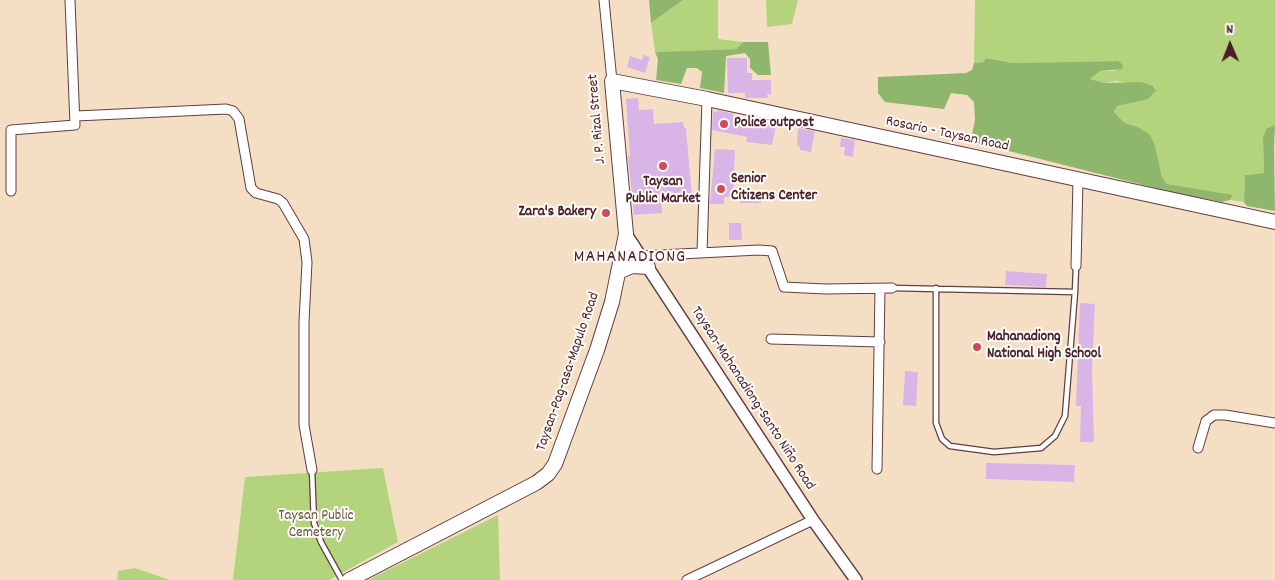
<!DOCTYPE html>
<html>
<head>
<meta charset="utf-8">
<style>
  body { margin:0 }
  #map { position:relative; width:1275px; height:580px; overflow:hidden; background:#f5dfc4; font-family:Dekko,sans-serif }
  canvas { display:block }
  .north { position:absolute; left:1205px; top:20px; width:50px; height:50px; -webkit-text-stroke:4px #fdfcf7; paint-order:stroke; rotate:359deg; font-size:14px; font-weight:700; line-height:20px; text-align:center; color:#4a1f2b }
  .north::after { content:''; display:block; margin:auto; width:18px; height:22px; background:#4a1f2b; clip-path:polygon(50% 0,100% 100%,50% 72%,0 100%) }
</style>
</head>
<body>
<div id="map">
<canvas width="1275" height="580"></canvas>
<div class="north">N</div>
</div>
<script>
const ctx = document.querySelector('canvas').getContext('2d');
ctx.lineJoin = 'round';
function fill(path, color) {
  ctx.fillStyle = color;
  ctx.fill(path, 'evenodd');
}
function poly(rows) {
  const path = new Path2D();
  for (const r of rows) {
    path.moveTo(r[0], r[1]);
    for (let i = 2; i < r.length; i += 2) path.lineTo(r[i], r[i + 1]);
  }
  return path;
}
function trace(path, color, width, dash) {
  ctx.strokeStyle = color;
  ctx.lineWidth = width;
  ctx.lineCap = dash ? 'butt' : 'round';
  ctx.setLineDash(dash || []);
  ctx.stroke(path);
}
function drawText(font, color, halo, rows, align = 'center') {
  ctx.font = font + ' Dekko,sans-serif';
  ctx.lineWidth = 4;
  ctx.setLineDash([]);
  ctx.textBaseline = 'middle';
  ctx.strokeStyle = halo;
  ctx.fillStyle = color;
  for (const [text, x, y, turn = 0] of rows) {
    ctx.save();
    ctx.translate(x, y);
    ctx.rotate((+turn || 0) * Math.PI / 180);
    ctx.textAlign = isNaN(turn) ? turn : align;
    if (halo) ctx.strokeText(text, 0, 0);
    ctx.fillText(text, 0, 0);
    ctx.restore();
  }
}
fill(poly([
  [683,0,718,0,718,39,743,42,741,47,737,49,655,52,651,23],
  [766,0,798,0,792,24,767,27],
  [975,0,1275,0,1275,125,1267,128,1263,136,1264,173,1245,175,1244,202,1230,200,1233,196,1167,184,1162,177,1155,145,1138,127,1125,123,1114,112,1116,106,1156,89,1153,86,1116,81,1105,83,1090,79,1100,71,1115,71,1118,61,1013,63,986,58,983,62,974,63],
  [383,468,398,542,329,580,233,580,245,477],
  [498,515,500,580,369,580,376,576],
  [135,568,170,580,117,580,118,571]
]), '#b3d47c');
fill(poly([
  [649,0,683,0,651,23],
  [743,42,768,42,771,75,758,75,750,68,750,59,745,53,726,56,724,93,700,88,702,72,697,68,687,68,681,84,656,80,658,59,655,52,737,49],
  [986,58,1013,63,1118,61,1122,64,1123,69,1100,71,1090,79,1105,83,1141,82,1153,86,1156,90,1148,99,1117,106,1114,112,1125,123,1138,127,1150,135,1155,145,1162,177,1167,184,1233,195,1230,200,1221,202,1175,193,977,143,971,139,975,120,974,102,967,95,951,93,944,109,885,102,878,93,878,77,966,73,972,70,974,63,983,62],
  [1275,125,1274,149,1275,211,1247,206,1244,202,1245,175,1264,173,1263,136,1267,128]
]), '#8eb66c');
fill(poly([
  [643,55,650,57,645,73,627,67,630,56,642,60],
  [727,58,747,58,747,73,752,73,752,80,771,80,771,94,767,94,768,98,745,98,745,93,728,93],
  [638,98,639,110,653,109,654,124,683,122,684,128,686,128,692,197,661,199,662,213,634,215,628,156,630,156,626,99],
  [718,110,734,114,733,117,737,119,776,125,772,145,746,142,747,137,712,130,713,111,717,112],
  [798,128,815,131,811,152,800,150,800,147,797,146],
  [841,138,855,140,853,157,844,155,845,147,840,147],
  [715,149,735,150,733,197,724,197,724,204,710,204],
  [761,191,761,203,740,203,740,192],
  [729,223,741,223,742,240,729,240],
  [1006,271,1047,274,1046,287,1005,285],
  [1080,303,1095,304,1092,369,1094,442,1080,442,1081,406,1076,406],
  [905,371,918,372,916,406,903,405],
  [986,463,1075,465,1074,482,986,479]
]), '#d9b4e6');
const service = poly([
  [892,288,1075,292,1076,266],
  [936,288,936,423,942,439,950,446,994,452,1041,448,1055,436,1065,416,1075,292],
  [312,470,314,523,321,542,342,580]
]);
const minor = poly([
  [604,0,612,81],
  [76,116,226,109,233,111,239,119,251,188,256,193,278,199,283,203,304,239,307,262,304,322,304,425,312,470],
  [11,191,11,130,75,125,70,0],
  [702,253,707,99],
  [640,256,759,250,772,251,784,287,826,289,892,288],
  [1076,266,1078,180],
  [771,339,880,342],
  [1198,448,1206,421,1214,415,1225,415,1275,423],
  [877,469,880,289],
  [687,580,813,520]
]);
const tertiary = poly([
  [626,234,813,520,856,580]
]);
const secondary = poly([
  [618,272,632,266,648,267],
  [349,580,536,483,548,474,555,464,597,350,612,302,626,234,612,81,707,99,1275,222]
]);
trace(service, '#643c42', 7);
trace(minor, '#643c42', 11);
trace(tertiary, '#643c42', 14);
trace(secondary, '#643c42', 16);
trace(service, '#fff', 4.5);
trace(minor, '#fff', 9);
trace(tertiary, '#fff', 11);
trace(secondary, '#fff', 14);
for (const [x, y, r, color] of [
  [724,124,5,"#d1495b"],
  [663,166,5,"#d1495b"],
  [721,189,5,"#d1495b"],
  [606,213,5,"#d1495b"],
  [977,347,5,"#d1495b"]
]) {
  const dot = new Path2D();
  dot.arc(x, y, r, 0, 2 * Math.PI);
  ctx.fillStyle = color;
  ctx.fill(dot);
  trace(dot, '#fdfcf7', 2);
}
drawText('15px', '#4a1f2b', '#fdfcf7', [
  ["J. P. Rizal Street",598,119,-95],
  ["Rosario - Taysan Road",947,135,12],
  ["Taysan-Pag-asa-Mapulo Road",569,372,-71],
  ["Taysan-Mahanadiong-Santo Niño Road",752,399,57]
]);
drawText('bold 15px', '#4a1f2b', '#fdfcf7', [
  ["Police outpost",734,124],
  ["Senior",731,180],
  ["Citizens Center",731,197],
  ["Taysan",663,183,"center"],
  ["Public Market",663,200,"center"],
  ["Zara's Bakery",596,213,"right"],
  ["Mahanadiong",987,338],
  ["National High School",987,355]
], 'left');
drawText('15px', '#6a5543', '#fdfcf7', [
  ["Taysan Public",316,517],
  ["Cemetery",316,534]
]);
ctx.letterSpacing = '1px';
drawText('18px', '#4a1f2b', '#fdfcf7', [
  ["MAHANADIONG",630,259]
]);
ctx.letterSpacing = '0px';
</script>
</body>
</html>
